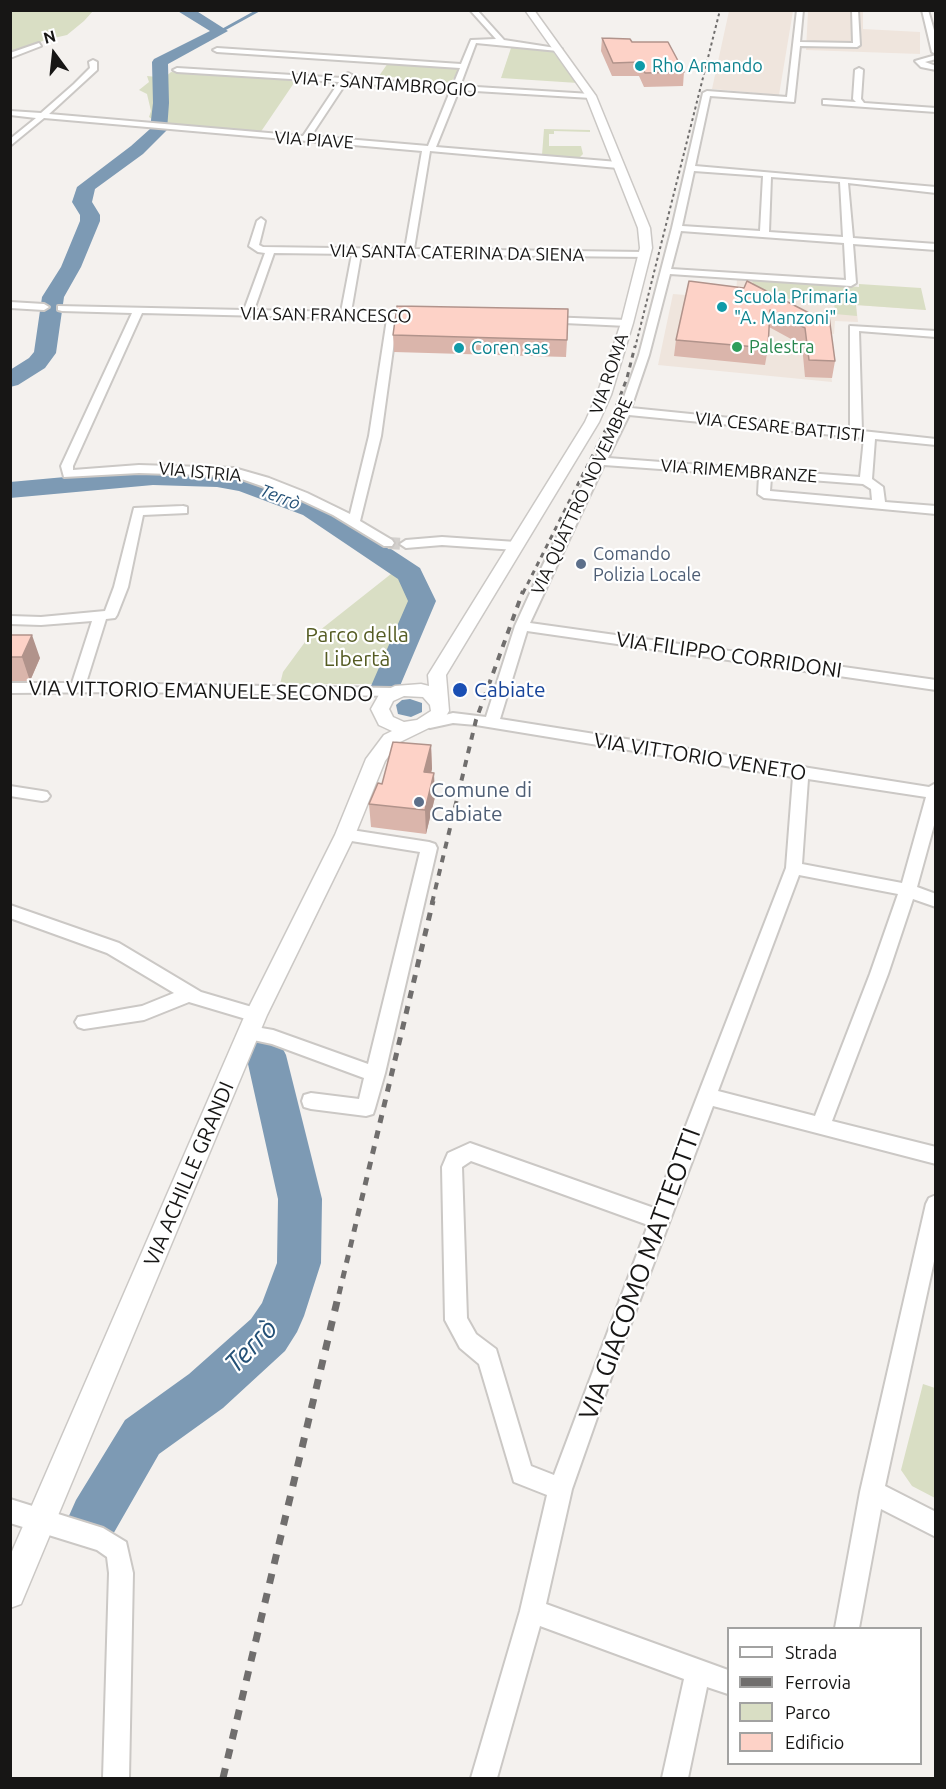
<!DOCTYPE html>
<html>
<head>
<meta charset="utf-8">
<style>
  body { margin:0 }
  #map { position:relative; width:946px; height:1789px; overflow:hidden; background:#f4f1ee; font-family:Ubuntu,sans-serif }
  canvas { display:block }
  .frame { position:absolute; inset:0; border:12px solid #171615; pointer-events:none }
  .legend { position:absolute; left:727px; top:1627px; width:195px; height:138px; box-sizing:border-box; background:#fff; border:2px solid #a2a2a1; margin:0; padding:8px 10px; list-style:none; font-size:18px; color:#171615 }
  .legend li { display:flex; align-items:center; gap:12px; height:30px }
  .legend b { width:30px; border:2px solid #a2a2a1 }
  .north { position:absolute; left:24px; top:24px; width:60px; height:60px; -webkit-text-stroke:4px #fff; paint-order:stroke; rotate:345deg; font-size:16px; font-weight:700; line-height:24px; text-align:center; color:#171615 }
  .north::after { content:''; display:block; margin:auto; width:21px; height:27px; background:#171615; clip-path:polygon(50% 0,100% 100%,50% 72%,0 100%) }
</style>
</head>
<body>
<div id="map">
<canvas width="946" height="1789"></canvas>
<div class="frame"></div>
<ul class="legend">
<li><b style="height:8px;background:#fff"></b>Strada</li>
<li><b style="height:8px;background:#706e6d"></b>Ferrovia</li>
<li><b style="height:16px;background:#d9dec4"></b>Parco</li>
<li><b style="height:16px;background:#fdd2c7"></b>Edificio</li>
</ul>
<div class="north">N</div>
</div>
<script>
const ctx = document.querySelector('canvas').getContext('2d');
ctx.lineJoin = 'round';
function fill(path, color) {
  ctx.fillStyle = color;
  ctx.fill(path, 'evenodd');
}
function poly(rows) {
  const path = new Path2D();
  for (const r of rows) {
    path.moveTo(r[0], r[1]);
    for (let i = 2; i < r.length; i += 2) path.lineTo(r[i], r[i + 1]);
  }
  return path;
}
function trace(path, color, width, dash) {
  ctx.strokeStyle = color;
  ctx.lineWidth = width;
  ctx.lineCap = dash ? 'butt' : 'round';
  ctx.setLineDash(dash || []);
  ctx.stroke(path);
}
function drawText(font, color, halo, rows, align = 'center') {
  ctx.font = font + ' Ubuntu,sans-serif';
  ctx.lineWidth = 4.5;
  ctx.setLineDash([]);
  ctx.textBaseline = 'middle';
  ctx.strokeStyle = halo;
  ctx.fillStyle = color;
  for (const [text, x, y, turn = 0] of rows) {
    ctx.save();
    ctx.translate(x, y);
    ctx.rotate((+turn || 0) * Math.PI / 180);
    ctx.textAlign = isNaN(turn) ? turn : align;
    if (halo) ctx.strokeText(text, 0, 0);
    ctx.fillText(text, 0, 0);
    ctx.restore();
  }
}
fill(poly([
  [729,11,793,11,779,95,712,89],
  [808,11,863,11,863,29,920,32,920,54,806,50],
  [737,278,859,287,859,284,924,306,926,310,856,305,858,322,835,321,834,334,826,333,832,382,658,365,673,294,736,299]
]), '#efe5dd');
fill(poly([
  [11,11,93,11,84,21,67,35,45,40,11,54],
  [512,45,553,52,578,83,501,78],
  [388,63,460,68,449,86,399,83,402,78,379,76],
  [171,72,296,80,260,133,161,125,164,96,167,92,167,87,162,85,162,80],
  [147,76,157,77,159,100,156,122,149,117,151,111,147,94,139,90,149,82],
  [544,129,590,130,590,132,554,131,554,134,549,134,549,146,581,146,583,154,579,158,542,155],
  [752,279,859,287,859,284,921,288,926,310,856,305,857,316,835,314,834,302,765,297,754,292],
  [396,570,410,586,415,605,383,684,280,684,283,672,305,642],
  [923,1384,935,1388,935,1498,912,1486,901,1470]
]), '#d9dec4');
fill(poly([
  [410,699,422,703,422,712,411,717,398,714,396,705,402,700]
]), '#7d9ab4');
trace(poly([
  [221,31,259,10]
]), '#7d9ab4', 3);
fill(poly([
  [176,10,195,10,228,31,168,64,169,103,167,130,143,154,95,189,92,202,100,215,100,221,81,267,64,297,56,353,45,368,18,385,10,387,10,370,29,358,34,352,42,297,61,267,80,221,80,215,72,202,77,187,131,146,150,129,153,103,152,62,154,59,210,31,176,10],
  [153,469,217,471,254,478,321,503,420,568,436,601,397,693,386,696,375,693,371,686,408,601,398,579,303,515,239,491,217,487,153,485,10,498,10,482,153,469],
  [266,1038,280,1043,286,1055,322,1199,321,1263,304,1316,297,1332,285,1351,223,1408,159,1454,112,1536,94,1544,76,1536,68,1518,76,1500,125,1420,189,1374,251,1319,262,1303,277,1263,278,1199,246,1055,252,1043,266,1038]
]), '#7d9ab4');
trace(poly([
  [388,543,406,544]
]), '#d3d0cd', 12, [12, 6]);
const minor = poly([
  [470,10,477,10,504,40,562,49,558,51,476,43,460,86,591,94,595,96,591,98,459,90,436,147,618,162,622,165,618,168,430,151,414,249,644,252,647,253,647,257,361,254,351,312,416,314,421,317,416,320,397,320,381,436,360,521,392,540,394,543,392,546,384,546,333,515,299,499,233,476,139,473,64,477,61,466,132,313,62,311,58,310,58,306,244,310,265,253,258,252,249,246,257,221,261,218,265,221,259,245,263,247,405,249,422,151,44,118,10,146,10,139,36,118,10,115,10,111,41,113,74,84,90,68,89,62,93,60,97,62,97,70,49,114,303,136,339,82,177,72,173,70,177,68,342,78,348,73,352,75,349,79,453,85,460,68,217,52,213,50,217,48,461,64,471,40,496,39,470,10],
  [346,83,451,89,428,146,311,136,346,83],
  [274,253,352,254,341,312,254,310,274,253],
  [142,313,387,319,369,436,350,514,307,493,269,478,234,468,139,465,73,470,73,466,142,313],
  [797,10,803,10,800,42,853,43,852,10,858,10,860,45,857,47,800,46,794,102,710,96,695,166,936,187,936,193,848,183,853,238,936,244,936,250,853,244,856,283,851,286,670,274,649,355,631,408,850,430,850,326,936,331,936,337,859,331,862,431,936,439,936,445,875,439,872,479,883,487,885,502,936,506,936,514,764,498,758,494,759,476,604,465,530,623,936,680,936,690,527,631,500,719,929,787,936,783,936,818,917,887,936,894,936,907,913,899,888,974,832,1121,936,1147,936,1164,713,1106,618,1358,572,1489,546,1604,728,1670,728,1694,707,1687,688,1778,662,1778,684,1679,540,1626,497,1778,471,1778,520,1611,547,1495,514,1482,479,1364,460,1348,445,1320,442,1167,448,1153,470,1143,654,1208,786,868,793,777,476,725,453,723,430,728,423,723,425,720,453,713,486,717,515,626,541,569,619,411,639,355,672,228,703,93,707,91,787,97,797,10],
  [694,171,763,176,760,231,682,226,694,171],
  [771,177,840,182,843,237,769,232,771,177],
  [681,231,844,243,846,280,671,269,681,231],
  [629,415,864,438,860,477,608,458,629,415],
  [771,477,863,484,871,489,872,500,770,491,771,477],
  [808,779,926,797,902,883,802,864,808,779],
  [799,875,898,894,870,974,815,1116,718,1091,799,875],
  [471,1161,648,1225,554,1475,531,1466,496,1349,476,1334,467,1318,462,1167,471,1161],
  [922,10,928,10,936,37,936,54,932,52,922,10],
  [39,43,41,46,10,58,10,53,39,43],
  [936,55,936,59,925,62,936,66,936,70,921,67,915,61,936,55],
  [859,68,863,70,861,99,864,103,936,108,936,112,823,104,823,100,826,100,856,102,853,99,855,70,859,68],
  [10,302,44,304,49,307,44,310,10,308,10,302],
  [547,317,627,320,632,323,627,326,543,322,543,318,547,317],
  [183,506,187,507,187,513,143,515,128,587,117,615,115,618,106,619,86,683,392,688,397,690,399,693,397,696,126,692,10,693,10,683,72,683,92,621,41,625,10,624,10,616,41,617,105,611,114,587,134,508,183,506],
  [442,537,516,542,522,546,516,550,442,545,406,548,400,544,406,540,442,537],
  [10,786,42,791,47,792,50,796,47,800,42,801,10,796,10,786],
  [345,829,429,842,435,844,437,848,385,1073,375,1108,373,1114,366,1116,311,1109,304,1107,302,1101,304,1095,311,1093,359,1099,364,1078,272,1044,244,1038,241,1033,244,1028,250,1026,273,1030,368,1064,420,852,339,839,337,835,339,831,345,829],
  [10,905,119,943,201,992,262,1010,265,1015,262,1020,256,1022,189,1002,144,1020,84,1029,78,1027,75,1022,78,1017,142,1006,174,993,107,953,10,918,10,905],
  [936,1195,936,1252,885,1486,936,1512,936,1537,881,1509,859,1628,835,1628,860,1492,926,1204,929,1198,936,1195],
  [10,1499,103,1528,126,1542,133,1573,129,1778,103,1778,109,1573,107,1557,97,1550,10,1523,10,1499]
]);
const tertiary = poly([
  [525,10,534,10,596,96,650,228,652,248,633,323,611,395,599,422,446,675,449,711,443,721,398,743,385,761,355,835,267,1015,21,1604,10,1608,10,1556,245,1015,335,835,366,759,384,735,392,731,379,725,371,709,380,693,395,686,421,684,429,686,428,675,585,422,597,395,621,323,640,248,638,228,586,96,525,10],
  [404,696,423,697,430,705,431,711,417,720,404,722,393,717,389,709,393,701,404,696]
]);
trace(minor, '#cbc8c5', 4);
trace(tertiary, '#cbc8c5', 3);
fill(minor, '#fff');
fill(tertiary, '#fff');
trace(poly([
  [635,348,720,10]
]), '#706e6d', 2, [3, 3]);
trace(poly([
  [523,593,613,415,627,378,635,346]
]), '#706e6d', 3, [5, 5]);
trace(poly([
  [432,903,476,720,523,591]
]), '#706e6d', 4, [7, 7]);
trace(poly([
  [339,1294,433,901]
]), '#706e6d', 5, [8, 8]);
trace(poly([
  [223,1778,339,1293]
]), '#706e6d', 7, [10, 10]);
fill(poly([
  [602,38,632,42,684,72,683,86,644,87,639,76,612,76,601,51],
  [744,288,813,315,835,361,832,378,805,377,802,345,769,327,768,348,765,365,674,356,676,340],
  [393,335,567,340,566,357,394,352],
  [10,635,40,658,30,681,10,681],
  [431,745,432,769,431,773,435,797,426,834,371,827,369,804,382,784]
]), '#dab5ab');
fill(poly([
  [32,635,40,658,30,681,22,657],
  [431,745,432,769,425,796,424,772],
  [434,773,435,797,426,834,425,810]
]), '#b1938b');
const building = poly([
  [602,38,630,39,632,42,668,42,684,72,645,73,640,62,613,63,602,38],
  [689,281,744,288,747,281,813,315,829,316,835,361,809,360,805,328,770,310,768,348,676,340,689,281],
  [397,306,568,309,567,340,393,335,397,306],
  [10,635,32,635,22,657,10,657,10,635],
  [393,742,431,745,424,772,434,773,425,810,369,804,378,783,382,784,393,742]
]);
fill(building, '#fdd2c7');
trace(building, '#b1938b', 1.5);
for (const [x, y, r, color] of [
  [640,66,6,"#0f9aa8"],
  [722,307,6,"#0f9aa8"],
  [737,347,6,"#2e9e5b"],
  [459,348,6,"#0f9aa8"],
  [581,564,6,"#5c6f8a"],
  [460,690,8,"#1a4fb4"],
  [419,802,6,"#5c6f8a"]
]) {
  const dot = new Path2D();
  dot.arc(x, y, r, 0, 2 * Math.PI);
  ctx.fillStyle = color;
  ctx.fill(dot);
  trace(dot, '#fff', 2);
}
drawText('18px', '#0d838f', '#fff', [
  ["Rho Armando",652,66],
  ["Scuola Primaria",734,297],
  ["\"A. Manzoni\"",734,318],
  ["Coren sas",471,348]
], 'left');
drawText('18px', '#171615', '#fff', [
  ["VIA F. SANTAMBROGIO",384,84,4],
  ["VIA PIAVE",314,140,4],
  ["VIA SANTA CATERINA DA SIENA",457,253,1],
  ["VIA SAN FRANCESCO",326,315,1],
  ["VIA ROMA",609,374,-71],
  ["VIA CESARE BATTISTI",780,427,6],
  ["VIA RIMEMBRANZE",739,471,4],
  ["VIA ISTRIA",200,472,5],
  ["VIA QUATTRO NOVEMBRE",582,496,-65]
]);
drawText('18px', '#27864d', '#fff', [
  ["Palestra",749,347]
], 'left');
drawText('italic 18px', '#235076', '#fff', [
  ["Terrò",280,497,21]
]);
drawText('18px', '#4e5e75', '#fff', [
  ["Comando",593,554],
  ["Polizia Locale",593,575]
], 'left');
drawText('21px', '#555c23', '#fff', [
  ["Parco della",357,635],
  ["Libertà",357,659]
]);
drawText('21px', '#171615', '#fff', [
  ["VIA FILIPPO CORRIDONI",729,655,8],
  ["VIA VITTORIO EMANUELE SECONDO",201,691,1],
  ["VIA VITTORIO VENETO",700,757,9],
  ["VIA ACHILLE GRANDI",189,1174,-67]
]);
drawText('21px', '#164399', '#fff', [
  ["Cabiate",474,690]
], 'left');
drawText('21px', '#4e5e75', '#fff', [
  ["Comune di",431,790],
  ["Cabiate",431,814]
], 'left');
drawText('26px', '#171615', '#fff', [
  ["VIA GIACOMO MATTEOTTI",640,1274,-70]
]);
drawText('italic 27px', '#235076', '#fff', [
  ["Terrò",251,1346,-46]
]);
</script>
</body>
</html>
